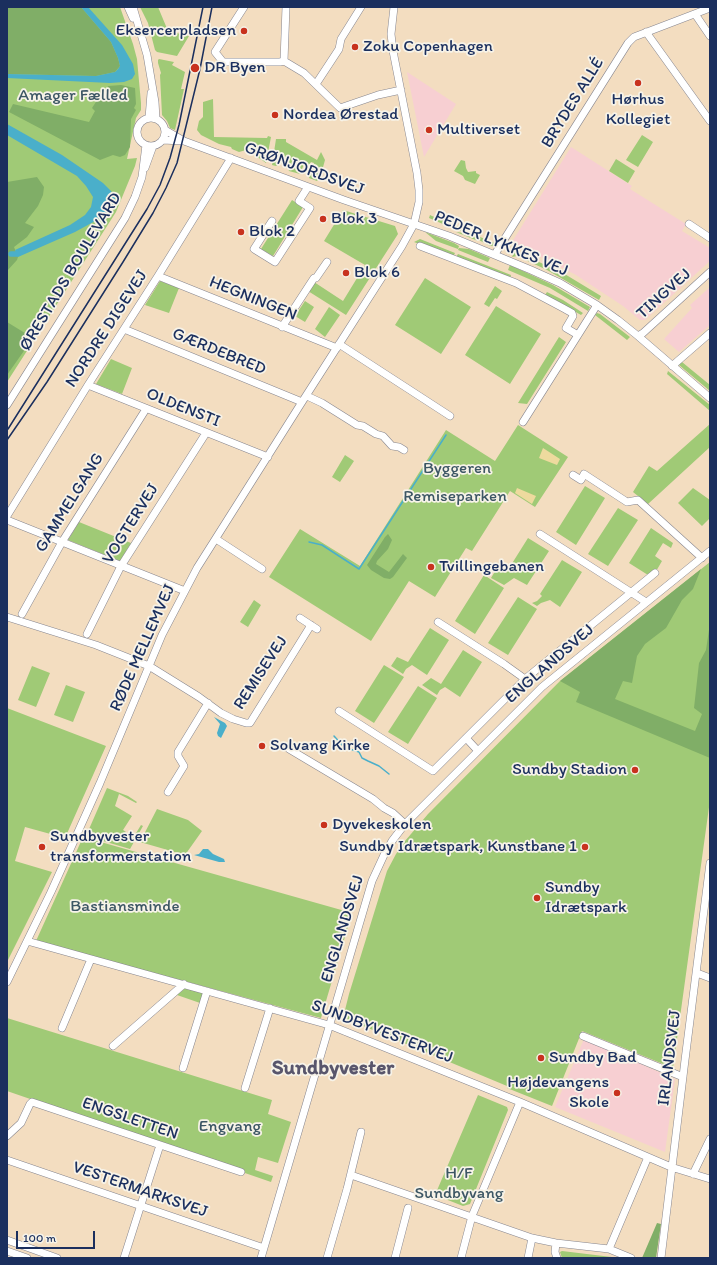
<!DOCTYPE html>
<html>
<head>
<meta charset="utf-8">
<style>
  body { margin:0 }
  #map { position:relative; width:717px; height:1265px; overflow:hidden; background:#f3ddc0; font-family:Itim,sans-serif }
  canvas { display:block }
  .frame { position:absolute; inset:0; border:8px solid #1b2f5e; pointer-events:none }
  .scale { position:absolute; left:16px; top:1231px; width:79px; height:18px; box-sizing:border-box; border:2px solid #1b2f5e; border-top:0; padding-left:5px; font-size:12px; line-height:14px; white-space:nowrap; color:#1b2f5e; -webkit-text-stroke:3px #f7f3e8; paint-order:stroke }
</style>
</head>
<body>
<div id="map">
<canvas width="717" height="1265"></canvas>
<div class="frame"></div>
<div class="scale">100 m</div>
</div>
<script>
const ctx = document.querySelector('canvas').getContext('2d');
ctx.lineJoin = 'round';
function fill(path, color) {
  ctx.fillStyle = color;
  ctx.fill(path, 'evenodd');
}
function poly(rows) {
  const path = new Path2D();
  for (const r of rows) {
    if (r.length === 3) {
      path.moveTo(r[0] + r[2], r[1]);
      path.arc(r[0], r[1], r[2], 0, 2 * Math.PI);
      continue;
    }
    path.moveTo(r[0], r[1]);
    for (let i = 2; i < r.length; i += 2) path.lineTo(r[i], r[i + 1]);
  }
  return path;
}
function trace(path, color, width, dash) {
  ctx.strokeStyle = color;
  ctx.lineWidth = width;
  ctx.lineCap = dash ? 'butt' : 'round';
  ctx.setLineDash(dash || []);
  ctx.stroke(path);
}
function drawText(font, color, halo, rows, align = 'center') {
  ctx.font = font + ' Itim,sans-serif';
  ctx.lineWidth = 3.5;
  ctx.setLineDash([]);
  ctx.textBaseline = 'middle';
  ctx.strokeStyle = halo;
  ctx.fillStyle = color;
  for (const [text, x, y, turn = 0] of rows) {
    ctx.save();
    ctx.translate(x, y);
    ctx.rotate((+turn || 0) * Math.PI / 180);
    ctx.textAlign = isNaN(turn) ? turn : align;
    if (halo) ctx.strokeText(text, 0, 0);
    ctx.fillText(text, 0, 0);
    ctx.restore();
  }
}
fill(poly([
  [407,72,456,104,424,157],
  [571,147,632,186,630,189,686,224,682,231,710,248,710,261,645,320,640,320,623,306,576,275,539,256,513,245,512,242],
  [710,287,710,325,679,352,664,339,692,308,690,305],
  [584,1039,675,1079,665,1152,555,1107]
]), '#f7cfd2');
fill(poly([
  [7,7,120,7,133,44,137,59,141,103,141,110,136,118,127,159,137,158,135,166,116,212,7,382],
  [140,7,158,7,168,31,189,36,177,56,157,52,155,50,148,23],
  [159,59,174,62,172,65,185,72,181,89,184,89,175,130,170,128,167,121,162,115,160,75,161,73,158,63,158,60],
  [213,99,214,137,267,138,268,136,271,137,266,163,256,156,255,152,253,150,249,151,246,150,239,152,232,149,231,147,219,144,201,135,197,130,199,121,203,117,203,102],
  [642,135,653,142,638,167,626,160],
  [276,139,286,139,286,142,317,160,321,152,325,160,320,178,317,181,309,178,314,163,311,162,309,165,304,164,300,174,289,171,288,168,284,167,283,165,281,163,276,166,272,165],
  [616,159,635,171,628,183,609,171],
  [461,160,465,161,466,168,468,172,476,171,476,173,480,175,475,184,465,180,463,176,454,171],
  [292,200,303,207,273,256,261,249],
  [343,210,395,226,398,234,346,315,308,291,314,282,343,301,365,265,324,241],
  [430,215,432,216,469,231,459,231,429,218],
  [425,232,454,243,459,246,458,249,436,241],
  [456,232,473,234,497,244,493,246,490,246,479,240,478,241],
  [420,239,455,253,453,257,414,242],
  [459,248,469,249,490,258,488,262,458,250],
  [515,251,563,273,601,296,599,300,547,270,517,256,512,257],
  [458,254,511,275,510,279,456,257],
  [510,265,553,285,590,307,588,311,550,288,508,270],
  [425,278,471,307,441,354,395,325],
  [160,281,179,288,169,313,145,305],
  [495,286,502,291,497,299,495,298,489,307,484,304],
  [547,292,563,300,583,313,581,315,545,295],
  [305,301,314,307,305,322,295,316],
  [496,306,541,334,510,384,465,355],
  [329,307,340,315,325,337,315,329],
  [597,313,600,314,630,337,627,340,595,315],
  [559,337,566,342,527,404,518,403],
  [111,359,132,368,122,394,96,384],
  [682,362,710,385,710,391,679,365,679,363],
  [668,371,710,405,710,411,667,374],
  [710,424,710,447,648,504,633,492,649,466,657,471],
  [518,425,568,457,535,507,510,491,472,551,466,548,435,597,409,581,371,641,269,577,300,529,360,566,446,430,495,461],
  [345,455,354,461,340,482,332,477],
  [585,486,605,498,576,545,556,532],
  [693,488,710,500,710,518,702,526,678,503],
  [618,508,638,520,608,566,588,554],
  [79,522,131,543,120,561,68,540],
  [651,528,673,543,671,548,663,543,655,556,662,561,655,573,648,575,629,563],
  [528,538,549,551,527,585,514,578,504,585,491,578,497,568,506,573],
  [562,560,582,572,560,607,550,600,541,603,537,606,532,603,537,601,542,596,540,594],
  [710,562,710,800,673,1068,582,1031,552,1106,507,1088,507,1086,344,1018,344,1014,349,994,387,871,396,854,405,841,428,814,560,681],
  [484,575,504,588,475,634,455,621],
  [518,597,537,609,508,655,488,643],
  [254,600,261,605,248,627,240,622],
  [430,628,449,640,427,675,412,665,406,669,403,674,391,666,397,657,408,662],
  [463,650,482,662,460,697,445,687,440,690,437,695,422,685,431,678,441,684],
  [384,665,404,677,374,723,355,711],
  [32,666,50,673,36,707,18,700],
  [66,685,85,692,73,722,54,715],
  [418,686,437,698,408,744,388,732],
  [7,708,106,746,65,838,25,827,15,861,52,872,7,962],
  [107,788,128,796,137,802,136,803,119,794,115,806,132,816,123,830,126,832,125,833,133,838,141,825,143,826,130,849,86,836],
  [157,809,188,820,202,831,185,855,140,842],
  [83,837,352,913,321,1018,36,941],
  [188,988,202,992,203,994,200,1003,177,995,184,989],
  [7,1018,272,1100,268,1114,291,1122,278,1163,258,1157,255,1170,273,1176,271,1182,7,1091],
  [478,1095,507,1107,508,1110,470,1204,463,1206,435,1195],
  [562,1251,620,1258,562,1258,560,1252]
]), '#a0ca76');
fill(poly([
  [7,7,81,7,111,42,118,58,120,66,115,72,96,76,7,74],
  [121,85,135,88,136,104,134,108,136,110,131,119,130,147,125,155,120,157,113,155,100,160,9,112,13,104,89,122,95,111,92,108,103,91,106,91,108,86],
  [37,177,44,187,43,195,38,206,25,223,34,227,27,237,14,247,18,257,17,260,7,271,7,182],
  [7,322,33,338,7,375],
  [388,534,392,540,388,549,377,561,376,564,389,572,403,554,407,558,393,577,390,579,384,578,371,570,367,565,385,537],
  [701,569,693,589,682,600,666,628,645,644,637,656,632,683,623,681,615,699,695,731,702,714,694,708,699,663,706,650,710,623,710,758,576,702,580,692,560,681],
  [657,1223,661,1224,656,1258,642,1258]
]), '#80ae67');
fill(poly([
  [543,448,560,459,557,465,539,458],
  [517,488,536,496,532,504,515,493]
]), '#eeda9e');
fill(poly([
  [81,7,88,7,122,45,133,64,135,74,132,79,124,82,110,83,7,78,7,74,96,76,115,72,118,69,120,66,118,58,111,42],
  [7,124,62,155,103,183,111,191,115,198,113,208,108,214,75,232,18,257,15,250,70,225,85,215,91,207,93,197,86,186,77,176,7,135],
  [214,717,225,723,227,726,221,738,218,736,217,733,220,724],
  [203,849,208,849,213,854,224,859,225,862,219,862,194,855,199,854]
]), '#4aafca');
trace(poly([
  [309,542,322,545,359,569,446,435],
  [334,736,344,747,359,752,362,758,368,761,379,766,389,774]
]), '#4aafca', 1.5);
trace(poly([
  [11,254,17,254,23,251]
]), '#4aafca', 5.5);
const minor = poly([
  [128,7,133,18],
  [133,7,147,55,155,102,156,119],
  [244,7,215,52,223,62,280,62,284,61,304,73,340,108,378,95,401,90],
  [695,14,710,36],
  [646,32,710,121],
  [284,61,286,7],
  [316,84,339,49,341,39,361,7],
  [149,118,151,93],
  [151,132,14],
  [165,130,184,141,344,200,449,236,531,270,560,283,597,305,618,320,638,336,710,398],
  [163,140,182,141],
  [145,168,153,146],
  [272,221,254,249,275,262,310,208,299,201,308,187],
  [689,224,710,238],
  [420,246,516,283,563,308,572,313,573,316,566,328,578,335],
  [495,254,628,43,634,37,710,8],
  [158,276,337,348],
  [282,327,314,278,316,278,327,262],
  [124,329,302,402],
  [638,336,643,333,710,272],
  [339,344,450,416],
  [672,366,710,333],
  [88,385,268,457],
  [307,396,322,403,357,425,363,426,376,434,383,436,392,446,399,447,404,450],
  [7,405,125,218,135,197,142,177,146,145],
  [523,422,597,305],
  [573,475,581,480,584,474,627,502,638,500,702,558],
  [7,516,88,385,158,276,231,158],
  [7,520,185,591],
  [540,534,646,602],
  [216,539,262,569],
  [22,614,62,542,146,409],
  [7,617,96,645,149,666,199,697,221,713,233,719,246,723,250,723,311,625],
  [300,618,317,629],
  [438,622,504,664,525,679],
  [87,634,121,566,206,433],
  [339,711,433,771,525,679,655,573],
  [466,738,478,751],
  [289,749,373,799,384,808,393,813,405,824],
  [168,792,184,766,178,756,178,752,208,703],
  [27,941,329,1025,520,1102,671,1167,710,1179],
  [697,973,710,978],
  [7,982,51,892,100,783,162,635,185,591,197,568,302,402,402,246,414,224,419,202,419,190,417,173,393,51,391,34,394,7],
  [62,1028,91,959],
  [583,1036,683,1077],
  [113,1046,184,984],
  [183,1068,207,991],
  [245,1088,270,1008],
  [7,1136,21,1123,30,1104,32,1102,241,1172],
  [7,1160,264,1248],
  [693,1174,710,1139],
  [351,1175,532,1238,556,1243,609,1249,631,1258],
  [7,1240,57,1258],
  [556,1243,555,1252,557,1258],
  [609,1249,648,1157],
  [7,1251,27,1258],
  [124,1258,160,1145],
  [261,1258,372,881,384,855,392,841,405,824,542,687,710,551],
  [327,1258,347,1189,361,1132],
  [395,1258,408,1208],
  [461,1258,472,1216,520,1102],
  [528,1258,532,1238],
  [661,1258,685,1060,710,863]
]);
trace(minor, '#87868f', 8);
trace(minor, '#fff', 7);
trace(poly([
  [8,429,147,209,160,185,170,158,179,125,203,7],
  [7,440,47,382,123,262,153,213,166,188,177,163,200,69,212,7]
]), '#1b2f5e', 1.5);
for (const [x, y, r, color] of [
  [244,31,4,"#c8321e"],
  [355,47,4,"#c8321e"],
  [195,68,5,"#c8321e"],
  [638,83,4,"#c8321e"],
  [275,115,4,"#c8321e"],
  [429,130,4,"#c8321e"],
  [323,219,4,"#c8321e"],
  [241,232,4,"#c8321e"],
  [346,273,4,"#c8321e"],
  [431,567,4,"#c8321e"],
  [262,746,4,"#c8321e"],
  [635,770,4,"#c8321e"],
  [324,825,4,"#c8321e"],
  [42,847,4,"#c8321e"],
  [585,847,4,"#c8321e"],
  [537,898,4,"#c8321e"],
  [541,1058,4,"#c8321e"],
  [617,1093,4,"#c8321e"]
]) {
  const dot = new Path2D();
  dot.arc(x, y, r, 0, 2 * Math.PI);
  ctx.fillStyle = color;
  ctx.fill(dot);
  trace(dot, '#f7f3e8', 1.5);
}
drawText('17px', '#1b2f5e', '#f7f3e8', [
  ["Eksercerpladsen",236,31,"right"],
  ["Zoku Copenhagen",363,47],
  ["DR Byen",204,68],
  ["Hørhus",638,100,"center"],
  ["Kollegiet",638,120,"center"],
  ["Nordea Ørestad",283,115],
  ["Multiverset",437,130],
  ["Blok 3",331,219],
  ["Blok 2",249,232],
  ["Blok 6",354,273],
  ["Tvillingebanen",439,567],
  ["Solvang Kirke",270,746],
  ["Sundby Stadion",627,770,"right"],
  ["Dyvekeskolen",332,825],
  ["Sundbyvester",50,837],
  ["transformerstation",50,857],
  ["Sundby Idrætspark, Kunstbane 1",577,847,"right"],
  ["Sundby",545,888],
  ["Idrætspark",545,908],
  ["Sundby Bad",549,1058],
  ["Højdevangens",609,1083,"right"],
  ["Skole",609,1103,"right"]
], 'left');
drawText('17px', '#3c5664', '#f7f3e8', [
  ["Amager Fælled",73,96],
  ["Byggeren",457,469],
  ["Remiseparken",455,497],
  ["Bastiansminde",125,907],
  ["Engvang",230,1127],
  ["H/F",459,1174],
  ["Sundbyvang",459,1194]
]);
drawText('17px', '#1b2f5e', '#f7f3e8', [
  ["BRYDES ALLÉ",573,103,-58],
  ["GRØNJORDSVEJ",304,169,20],
  ["PEDER LYKKES VEJ",501,244,23],
  ["ØRESTADS BOULEVARD",71,272,-59],
  ["TINGVEJ",664,294,-42],
  ["HEGNINGEN",253,299,22],
  ["NORDRE DIGEVEJ",107,329,-57],
  ["GÆRDEBRED",219,352,22],
  ["OLDENSTI",183,408,22],
  ["GAMMELGANG",70,503,-58],
  ["VOGTERVEJ",131,524,-58],
  ["RØDE MELLEMVEJ",143,648,-66],
  ["ENGLANDSVEJ",550,664,-41],
  ["REMISEVEJ",261,673,-57],
  ["ENGLANDSVEJ",343,929,-73],
  ["SUNDBYVESTERVEJ",382,1032,21],
  ["IRLANDSVEJ",670,1058,-83],
  ["ENGSLETTEN",130,1119,19],
  ["VESTERMARKSVEJ",140,1190,19]
]);
drawText('bold 21px', '#59566c', '#f7f3e8', [
  ["Sundbyvester",333,1069]
]);
</script>
</body>
</html>
